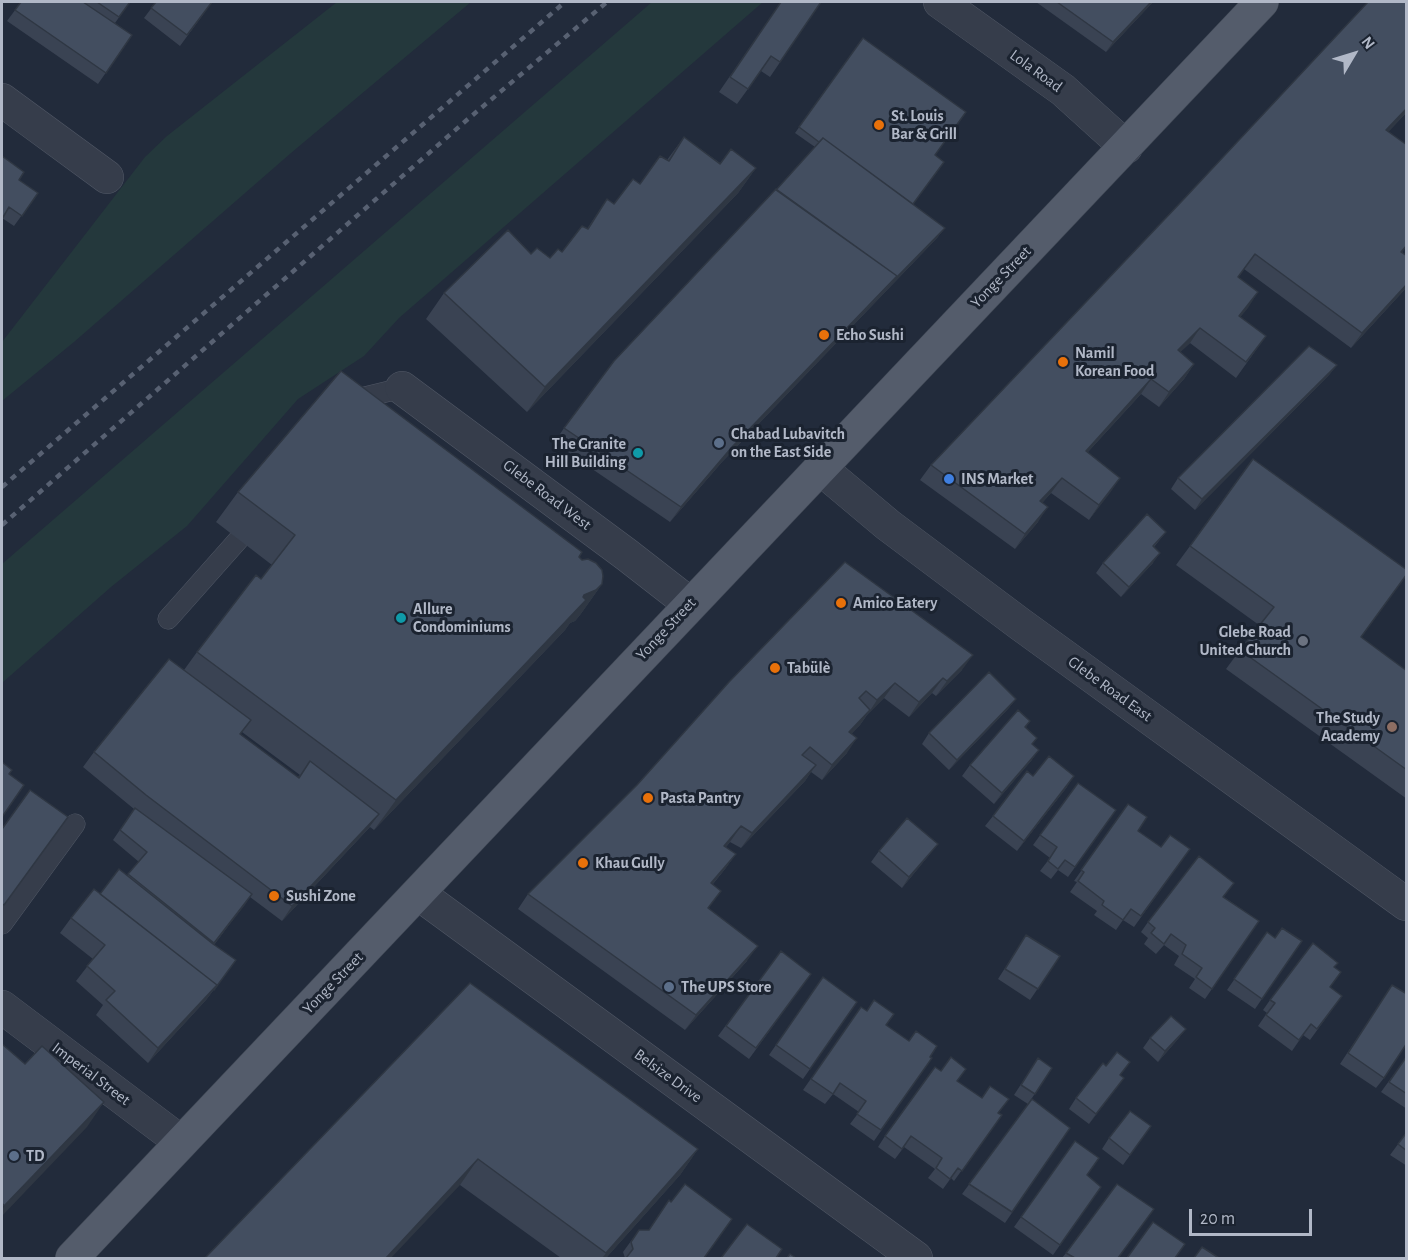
<!DOCTYPE html>
<html>
<head>
<meta charset="utf-8">
<style>
  body { margin:0 }
  #map { position:relative; width:1408px; height:1260px; overflow:hidden; background:#222b3b; font-family:"Alegreya Sans",sans-serif }
  canvas { display:block }
  .frame { position:absolute; inset:0; border:3px solid #b1b8c7; pointer-events:none }
  .north { position:absolute; left:1324px; top:24px; width:60px; height:60px; -webkit-text-stroke:4px #1b2330; paint-order:stroke; rotate:52deg; font-size:16px; font-weight:700; line-height:24px; text-align:center; color:#b1b8c7 }
  .north::after { content:''; display:block; margin:auto; width:21px; height:27px; background:#b1b8c7; clip-path:polygon(50% 0,100% 100%,50% 72%,0 100%) }
  .scale { position:absolute; left:1189px; top:1209px; width:123px; height:27px; box-sizing:border-box; border:3px solid #b1b8c7; border-top:0; padding-left:8px; font-size:18px; line-height:21px; white-space:nowrap; color:#b1b8c7; -webkit-text-stroke:4px #1b2330; paint-order:stroke }
</style>
</head>
<body>
<div id="map">
<canvas width="1408" height="1260"></canvas>
<div class="frame"></div>
<div class="north">N</div>
<div class="scale">20 m</div>
</div>
<script>
const ctx = document.querySelector('canvas').getContext('2d');
ctx.lineJoin = 'round';
function fill(path, color) {
  ctx.fillStyle = color;
  ctx.fill(path, 'evenodd');
}
function poly(rows) {
  const path = new Path2D();
  for (const r of rows) {
    path.moveTo(r[0], r[1]);
    for (let i = 2; i < r.length; i += 2) path.lineTo(r[i], r[i + 1]);
  }
  return path;
}
function trace(path, color, width, dash) {
  ctx.strokeStyle = color;
  ctx.lineWidth = width;
  ctx.lineCap = dash ? 'butt' : 'round';
  ctx.setLineDash(dash || []);
  ctx.stroke(path);
}
function drawText(font, color, halo, rows, align = 'center') {
  ctx.font = font + ' "Alegreya Sans",sans-serif';
  ctx.lineWidth = 6;
  ctx.setLineDash([]);
  ctx.textBaseline = 'middle';
  ctx.strokeStyle = halo;
  ctx.fillStyle = color;
  for (const [text, x, y, turn = 0] of rows) {
    ctx.save();
    ctx.translate(x, y);
    ctx.rotate((+turn || 0) * Math.PI / 180);
    ctx.textAlign = isNaN(turn) ? turn : align;
    if (halo) ctx.strokeText(text, 0, 0);
    ctx.fillText(text, 0, 0);
    ctx.restore();
  }
}
fill(poly([
  [337,2,471,2,291,153,74,342,2,401,2,342,145,157,167,136],
  [652,2,763,2,399,318,364,356,298,399,187,526,111,587,2,683,2,564]
]), '#24383c');
const service = poly([
  [351,409,361,398,402,388],
  [168,619,239,539],
  [2,924,75,824]
]);
const minor = poly([
  [940,2,1063,90,1126,147],
  [2,100,107,177],
  [402,388,627,555,690,604],
  [820,468,888,525,1020,624,1406,904],
  [419,894,916,1258],
  [2,1007,181,1142]
]);
const primary = poly([
  [72,1258,1262,2]
]);
trace(service, '#515866', 21);
trace(minor, '#515866', 34);
trace(primary, '#3f4754', 34);
trace(service, '#363d4b', 20);
trace(minor, '#363d4b', 33);
trace(primary, '#545c6b', 33);
trace(poly([
  [2,487,565,2],
  [2,525,468,119,607,2]
]), '#586172', 4.5, [6, 6]);
fill(poly([
  [21,2,130,2,115,23,132,35,98,84,7,21],
  [156,2,205,12,180,46,144,18],
  [781,2,821,2,770,77,761,71,737,104,719,92],
  [1036,2,1153,2,1106,52],
  [1407,2,1407,112,1388,132,1407,145,1407,246,1402,252,1407,256,1407,287,1351,348,1244,269,1238,278,1258,292,1240,317,1266,336,1236,378,1190,343,1180,352,1194,364,1184,379,1159,407,1141,394,1087,453,1120,478,1089,520,1051,493,1042,503,1038,522,1015,549,920,480,931,465],
  [863,38,935,155,913,204,945,228,937,238,722,462,670,522,554,443,564,428,815,147,795,133],
  [684,137,720,163,756,168,738,193,527,412,426,319,444,293,531,254,550,258,562,252,587,229,607,199,614,204,640,184,667,160],
  [19,180,38,193,14,226,2,218],
  [1337,365,1329,375,1195,510,1171,489,1178,478],
  [238,492,579,557,602,584,580,615,575,621,570,623,565,630,374,830,370,827,282,921,250,897,214,945,229,970,206,1000,148,1063,96,1015,103,1005,76,981,93,959,60,933,71,918,100,894,127,876,139,862,113,840,134,809,83,767,94,752,184,670,197,652,261,579,272,565,216,522],
  [242,732,300,775,298,777,240,735],
  [1166,532,1154,547,1153,563,1121,597,1096,573,1103,563],
  [1190,546,1361,637,1407,671,1407,799,1226,669,1240,650,1259,625,1176,565],
  [962,670,936,696,932,693,909,717,884,698,867,715,860,725,851,734,847,753,822,780,811,772,805,781,741,848,730,842,726,847,736,854,725,869,713,884,709,908,747,961,685,1030,518,909,528,894,637,785,729,682],
  [1016,699,1008,709,949,770,922,744,929,733],
  [1030,721,1026,727,1032,744,1039,750,1031,761,994,804,962,776,970,765],
  [1033,776,1067,787,1017,851,985,826,993,816],
  [1078,783,1116,810,1068,877,1058,870,1051,879,1040,871,1050,858,1033,845],
  [1128,804,1138,831,1161,847,1190,849,1134,927,1123,920,1116,930,1094,915,1097,911,1070,892,1077,882,1074,881],
  [879,851,930,854,902,888,871,862],
  [1224,897,1259,921,1205,999,1189,988,1195,979,1174,965,1179,956,1164,945,1156,954,1144,944,1148,938,1141,932,1148,922],
  [1267,932,1275,938,1302,941,1255,1009,1227,990],
  [1026,935,1060,956,1030,1000,998,979],
  [781,951,811,974,749,1059,718,1036],
  [1335,967,1330,987,1342,996,1310,1040,1303,1035,1292,1051,1258,1026,1267,1013,1263,1010,1270,1000],
  [823,977,857,1002,803,1079,769,1055],
  [470,983,698,1149,680,1175,606,1258,561,1258,460,1185],
  [1392,985,1384,1078,1376,1088,1340,1064],
  [861,1007,932,1058,874,1141,850,1124,859,1112,833,1094,825,1104,803,1090],
  [1186,1029,1178,1039,1158,1062,1143,1048,1150,1038],
  [1407,1056,1407,1109,1381,1092],
  [1038,1058,1052,1068,1028,1104,1014,1095],
  [941,1071,957,1081,1002,1115,954,1181,951,1178,943,1189,928,1178,935,1169,904,1147,895,1159,878,1147,885,1136],
  [1120,1076,1124,1078,1089,1124,1069,1109,1076,1098],
  [1032,1099,1070,1128,1005,1223,962,1194],
  [1151,1126,1123,1165,1102,1149,1109,1138],
  [1407,1132,1407,1166,1390,1155],
  [1075,1141,1087,1176,1101,1187,1053,1255,1014,1227],
  [639,1230,704,1258,625,1258,623,1252],
  [1066,1253,1118,1258,1062,1258]
]), '#3a4353');
fill(poly([
  [1151,2,1153,2,1106,52,1113,42],
  [1407,108,1407,112,1376,145,1386,130],
  [756,168,738,193,527,412,545,387],
  [945,228,937,238,722,462,670,522,681,507,732,447],
  [1407,284,1407,287,1351,348,1362,333],
  [1258,292,1248,308,1228,332,1239,316],
  [1200,328,1190,343,1167,365,1178,350],
  [1194,364,1184,379,1159,407,1169,392],
  [1337,365,1329,375,1195,510,1202,499],
  [1151,379,1141,394,1075,466,1086,451],
  [1062,478,1051,493,1030,516,1040,501],
  [1120,478,1110,493,1089,520,1099,505],
  [1048,507,1038,522,1015,549,1025,534],
  [1160,553,1153,563,1121,597,1129,587],
  [602,584,580,615,575,621,570,623,565,630,374,830,396,800,584,595],
  [973,655,962,670,936,696,947,681],
  [943,678,932,693,909,717,919,702],
  [895,683,884,698,867,715,877,700],
  [1016,699,1008,709,949,770,957,760],
  [870,710,860,725,839,748,849,732],
  [857,738,847,753,822,780,832,765],
  [1039,750,1031,761,994,804,1002,793],
  [816,765,805,781,741,848,752,833],
  [1074,776,1067,787,1017,851,1024,841],
  [379,814,368,829,282,921,292,906],
  [741,826,730,842,714,861,724,846],
  [938,844,930,854,902,888,909,877],
  [736,854,725,869,701,898,711,883],
  [252,894,245,905,207,953,214,943],
  [758,946,747,961,685,1030,696,1015],
  [217,985,206,1000,148,1063,158,1048],
  [1186,1029,1178,1039,1158,1062,1165,1051],
  [1124,1078,1116,1089,1089,1124,1096,1114],
  [104,1102,87,1127,2,1216,2,1210,4,1206],
  [698,1149,680,1175,606,1258,602,1258],
  [478,1159,460,1185,391,1258,386,1258]
]), '#2f3743');
const building = poly([
  [21,2,83,2,132,35,106,73,15,10,21,2],
  [97,2,130,2,119,17,97,2],
  [156,2,212,2,187,35,151,8,156,2],
  [781,2,821,2,780,62,771,56,748,89,730,77,781,2],
  [1057,2,1151,2,1113,42,1057,2],
  [1368,2,1407,2,1407,108,1386,130,1407,145,1407,245,1401,252,1407,256,1407,284,1362,333,1255,254,1238,277,1258,292,1239,316,1266,336,1246,362,1200,328,1178,350,1194,364,1169,392,1151,379,1086,451,1120,478,1099,505,1062,478,1040,501,1048,507,1025,534,931,465,1182,201,1368,2],
  [863,38,966,112,935,155,944,162,913,204,823,138,819,142,799,127,863,38],
  [684,137,720,164,731,149,756,168,545,387,444,293,508,230,531,254,537,248,550,258,558,249,562,252,582,226,588,229,607,199,614,204,633,179,640,184,660,156,669,161,684,137],
  [823,138,945,228,893,281,897,276,776,190,823,138],
  [2,156,24,172,19,180,38,193,22,216,9,207,2,219,2,156],
  [776,189,897,276,732,447,681,507,564,428,614,361,776,189],
  [1309,346,1337,365,1202,499,1178,478,1309,346],
  [341,371,582,552,579,557,582,560,588,559,596,563,602,570,603,576,602,584,596,590,584,595,583,597,586,600,396,800,197,652,256,575,261,579,295,535,238,492,341,371],
  [1253,459,1407,570,1407,574,1361,637,1407,671,1407,770,1240,650,1274,607,1190,546,1253,459],
  [1147,514,1166,532,1153,546,1160,553,1129,587,1103,563,1147,514],
  [845,562,973,655,947,681,943,678,919,702,895,683,877,700,866,691,859,698,870,710,849,732,857,738,832,765,810,747,802,755,816,765,752,833,741,826,724,846,736,854,711,883,721,891,708,908,758,946,696,1015,528,894,637,785,729,682,845,562],
  [169,659,251,720,240,734,299,778,310,761,379,814,292,906,146,795,94,752,169,659],
  [989,672,1016,699,957,760,929,733,989,672],
  [1018,710,1030,721,1025,727,1037,738,1032,744,1039,750,1002,793,970,765,1018,710],
  [1049,756,1074,776,1024,841,993,816,1027,771,1033,776,1049,756],
  [2,762,12,770,9,774,24,785,2,817,2,762],
  [1078,783,1116,810,1075,867,1065,860,1058,869,1048,861,1057,847,1040,835,1078,783],
  [30,790,68,817,4,905,2,904,2,829,30,790],
  [1128,804,1147,817,1138,831,1161,847,1170,835,1190,849,1141,916,1131,909,1123,920,1102,905,1104,901,1078,881,1084,872,1081,870,1128,804],
  [135,808,252,894,214,943,128,874,147,852,120,830,135,808],
  [907,818,938,844,909,877,879,851,907,818],
  [1199,856,1234,883,1223,897,1259,921,1212,989,1196,977,1202,968,1182,954,1186,945,1171,934,1164,944,1151,933,1155,928,1148,922,1199,856],
  [119,869,213,944,236,960,214,990,217,985,100,894,119,869],
  [94,889,217,985,158,1048,106,1000,115,991,87,966,105,945,71,918,94,889],
  [1282,928,1302,941,1262,999,1234,979,1267,932,1275,938,1282,928],
  [1026,935,1060,956,1038,989,1005,969,1026,935],
  [1313,943,1338,963,1334,967,1341,972,1330,987,1342,996,1317,1029,1311,1024,1299,1040,1266,1015,1275,1003,1270,1000,1313,943],
  [781,951,811,974,756,1048,726,1026,781,951],
  [823,977,857,1002,810,1069,776,1045,823,977],
  [470,983,698,1149,606,1253,478,1159,386,1258,205,1258,470,983],
  [1392,985,1407,994,1407,1043,1384,1078,1348,1053,1392,985],
  [874,1000,894,1014,886,1025,909,1041,916,1031,937,1046,930,1057,932,1058,881,1130,857,1114,866,1101,840,1083,833,1094,811,1079,861,1007,867,1011,874,1000],
  [1171,1016,1186,1029,1165,1051,1150,1038,1171,1016],
  [2,1044,25,1064,42,1046,104,1102,4,1206,2,1203,2,1044],
  [1117,1052,1130,1062,1120,1075,1124,1078,1096,1114,1076,1098,1103,1063,1106,1066,1117,1052],
  [1407,1056,1407,1094,1389,1082,1407,1056],
  [951,1057,966,1069,957,1081,982,1098,990,1086,1009,1099,998,1113,1002,1115,962,1171,958,1168,950,1179,936,1168,942,1158,911,1136,902,1149,885,1136,935,1067,941,1071,951,1057],
  [1038,1058,1052,1068,1035,1094,1021,1085,1038,1058],
  [1032,1099,1070,1128,1012,1212,969,1184,1032,1099],
  [1130,1111,1151,1126,1130,1155,1109,1138,1130,1111],
  [1407,1132,1407,1151,1398,1144,1407,1132],
  [1075,1141,1099,1158,1087,1175,1101,1187,1060,1245,1021,1217,1075,1141],
  [685,1184,732,1219,704,1258,626,1258,633,1249,631,1242,639,1230,649,1230,669,1200,671,1202,685,1184],
  [1117,1184,1154,1209,1118,1258,1075,1258,1066,1253,1117,1184],
  [1153,1222,1185,1244,1175,1258,1127,1258,1153,1222],
  [747,1224,782,1249,776,1258,721,1258,747,1224],
  [1202,1247,1219,1258,1194,1258,1202,1247],
  [790,1254,796,1258,787,1258,790,1254]
]);
fill(building, '#434e60');
trace(building, '#2f3743', 1.5);
for (const [x, y, r, color] of [
  [879,125,6,"#e8710a"],
  [824,335,6,"#e8710a"],
  [1063,362,6,"#e8710a"],
  [719,443,6,"#5c6f8a"],
  [638,453,6,"#0f9aa8"],
  [949,479,6,"#3f7fe0"],
  [841,603,6,"#e8710a"],
  [401,618,6,"#0f9aa8"],
  [1303,641,6,"#6b7280"],
  [775,668,6,"#e8710a"],
  [1392,727,6,"#8d6e63"],
  [648,798,6,"#e8710a"],
  [583,863,6,"#e8710a"],
  [274,896,6,"#e8710a"],
  [669,987,6,"#5c6f8a"],
  [14,1156,6,"#5c6f8a"]
]) {
  const dot = new Path2D();
  dot.arc(x, y, r, 0, 2 * Math.PI);
  ctx.fillStyle = color;
  ctx.fill(dot);
  trace(dot, '#1b2330', 2);
}
drawText('16px', '#b1b8c7', '#1b2330', [
  ["Lola Road",1036,71,36],
  ["Yonge Street",1001,277,-46],
  ["Glebe Road West",547,495,37],
  ["Yonge Street",666,629,-47],
  ["Glebe Road East",1110,689,36],
  ["Yonge Street",333,983,-46],
  ["Imperial Street",91,1074,37],
  ["Belsize Drive",668,1076,36]
]);
drawText('bold 16px', '#b1b8c7', '#1b2330', [
  ["St. Louis",891,116],
  ["Bar & Grill",891,134],
  ["Echo Sushi",836,335],
  ["Namil",1075,353],
  ["Korean Food",1075,371],
  ["Chabad Lubavitch",731,434],
  ["on the East Side",731,452],
  ["The Granite",626,444,"right"],
  ["Hill Building",626,462,"right"],
  ["INS Market",961,479],
  ["Amico Eatery",853,603],
  ["Allure",413,609],
  ["Condominiums",413,627],
  ["Glebe Road",1291,632,"right"],
  ["United Church",1291,650,"right"],
  ["Tabülè",787,668],
  ["The Study",1380,718,"right"],
  ["Academy",1380,736,"right"],
  ["Pasta Pantry",660,798],
  ["Khau Gully",595,863],
  ["Sushi Zone",286,896],
  ["The UPS Store",681,987],
  ["TD",26,1156]
], 'left');
</script>
</body>
</html>
